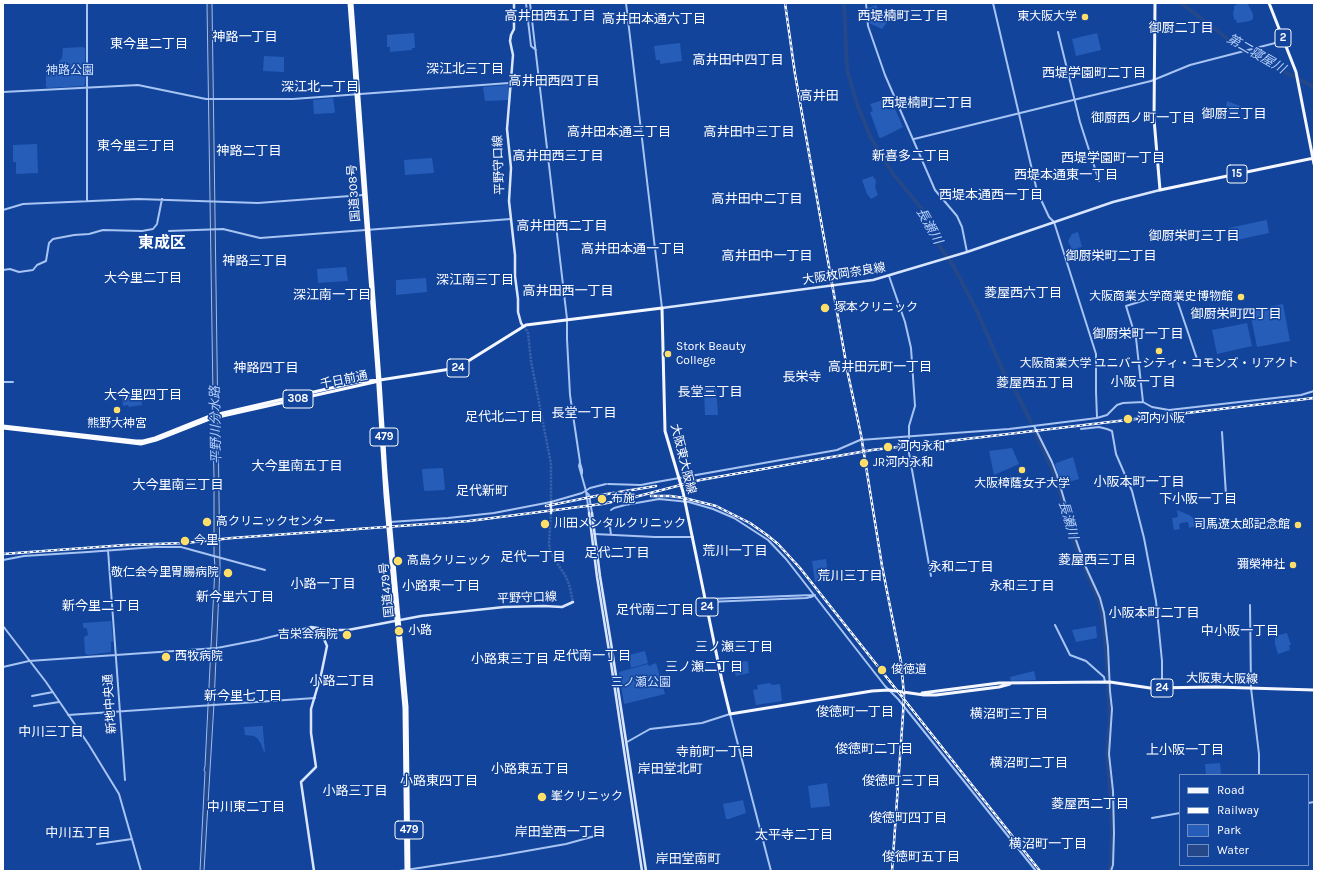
<!DOCTYPE html>
<html>
<head>
<meta charset="utf-8">
<style>
  body { margin:0 }
  #map { position:relative; width:1317px; height:874px; overflow:hidden; background:#13449b; font-family:Karla,sans-serif }
  canvas { display:block }
  .frame { position:absolute; inset:0; border:4px solid #fff; pointer-events:none }
  .legend { position:absolute; left:1179px; top:774px; width:130px; height:92px; box-sizing:border-box; background:#13449b; border:1px solid #718fc3; margin:0; padding:5px 7px; list-style:none; font-size:12px; color:#fff }
  .legend li { display:flex; align-items:center; gap:8px; height:20px }
  .legend b { width:20px; border:1px solid #718fc3 }
</style>
</head>
<body>
<div id="map">
<canvas width="1317" height="874"></canvas>
<div class="frame"></div>
<ul class="legend">
<li><b style="height:5px;background:#f4f7ff"></b>Road</li>
<li><b style="height:5px;background:#fff"></b>Railway</li>
<li><b style="height:11px;background:#265db9"></b>Park</li>
<li><b style="height:11px;background:#244889"></b>Water</li>
</ul>
</div>
<script>
const ctx = document.querySelector('canvas').getContext('2d');
ctx.lineJoin = 'round';
function fill(path, color) {
  ctx.fillStyle = color;
  ctx.fill(path, 'evenodd');
}
function poly(rows) {
  const path = new Path2D();
  for (const r of rows) {
    path.moveTo(r[0], r[1]);
    for (let i = 2; i < r.length; i += 2) path.lineTo(r[i], r[i + 1]);
  }
  return path;
}
function trace(path, color, width, dash) {
  ctx.strokeStyle = color;
  ctx.lineWidth = width;
  ctx.lineCap = dash ? 'butt' : 'round';
  ctx.setLineDash(dash || []);
  ctx.stroke(path);
}
function drawText(font, color, halo, rows, align = 'center') {
  ctx.font = font + ' Karla,"Noto Sans JP",sans-serif';
  ctx.lineWidth = 3;
  ctx.setLineDash([]);
  ctx.textBaseline = 'middle';
  ctx.strokeStyle = halo;
  ctx.fillStyle = color;
  for (const [text, x, y, turn = 0] of rows) {
    ctx.save();
    ctx.translate(x, y);
    ctx.rotate((+turn || 0) * Math.PI / 180);
    ctx.textAlign = isNaN(turn) ? turn : align;
    if (halo) ctx.strokeText(text, 0, 0);
    ctx.fillText(text, 0, 0);
    ctx.restore();
  }
}
fill(poly([
  [1240,3,1248,4,1253,14,1253,19,1250,21,1237,23,1236,20,1234,19,1233,12,1234,11,1234,6],
  [876,5,878,8,875,13,888,21,882,29,869,23,868,8],
  [414,33,415,48,412,48,412,50,390,52,390,47,387,47,387,35],
  [1097,33,1101,50,1076,56,1072,39],
  [680,43,682,61,660,64,660,60,656,60,654,46],
  [84,47,85,49,85,84,83,86,48,88,46,87,46,64,57,64,62,58,63,48],
  [264,56,284,57,284,72,263,71],
  [508,85,509,86,509,99,508,100,485,101,483,87],
  [333,98,335,111,334,113,314,114,313,100],
  [883,100,888,110,892,108,895,109,903,127,881,138,879,137,870,112,873,111,870,104],
  [1227,101,1240,106,1238,116,1225,113],
  [37,144,38,173,16,174,16,162,13,162,13,145],
  [432,158,434,172,433,173,405,175,404,160],
  [873,176,874,179,875,178,876,183,875,187,878,195,871,199,867,194,862,180],
  [1266,220,1267,221,1269,233,1232,241,1231,240,1229,228],
  [1078,232,1082,247,1077,248,1078,251,1074,252,1072,249,1068,241,1072,234],
  [346,267,348,281,347,281,318,283,317,269],
  [426,278,427,292,396,295,396,280],
  [1283,304,1290,341,1257,347,1251,317,1253,310],
  [1247,323,1252,346,1217,354,1212,330],
  [716,387,718,415,705,415,704,388],
  [140,394,142,405,129,407,128,405,123,406,122,395,124,397],
  [1012,448,1019,464,994,475,989,451],
  [1073,457,1079,479,1062,484,1055,465,1056,463],
  [442,468,443,469,445,488,444,490,425,491,424,490,422,470,423,469],
  [1177,510,1189,515,1202,524,1189,528,1188,522,1181,523,1179,525,1180,529,1174,530,1172,518,1178,517],
  [826,559,829,581,815,582,812,561],
  [111,621,113,641,111,642,111,652,87,655,85,653,84,637,88,635,87,629,83,627,83,623],
  [1096,626,1097,638,1076,642,1072,630],
  [1287,633,1291,645,1289,645,1290,650,1278,654,1275,644,1275,636],
  [645,651,648,663,631,668,629,655],
  [746,661,748,662,749,673,736,676,734,670,732,670,730,664],
  [656,663,665,694,624,704,619,672,648,664,649,666],
  [1034,671,1036,680,1011,681,1010,677],
  [770,683,772,685,780,684,782,701,756,705,753,690,758,689,757,685],
  [263,726,263,731,265,752,264,752,261,744,258,739,254,736,245,735,244,727],
  [1220,763,1221,775,1206,775,1205,764],
  [827,783,830,806,811,808,808,786],
  [743,800,746,813,729,819,726,819,723,804]
]), '#265db9');
const water = poly([
  [207,3,212,3,220,567,214,703,204,871,200,871,205,772,204,770,205,766,215,567,214,554,214,477,212,396,213,396,207,3]
]);
fill(water, '#244889');
trace(water, '#99bef6', 1);
trace(poly([
  [844,3,847,69,857,104,871,138,893,174,923,210,927,226,934,238,953,265,977,311,1003,371,1019,398,1031,422],
  [1181,3,1237,46,1257,58,1314,87],
  [1036,434,1055,476,1077,550,1100,604,1104,628,1108,677],
  [1108,685,1110,718,1107,753,1110,787,1112,831,1111,862,1109,871]
]), '#244889', 4);
trace(poly([
  [524,326,528,333,531,361,551,464,551,502],
  [551,513,549,543,550,551,553,557,565,575,569,584,573,602]
]), '#3660aa', 2.5, [2.5, 1]);
trace(poly([
  [87,3,87,201],
  [526,3,531,46,536,50],
  [530,3,567,319,567,339,570,395,580,462,579,466,586,491,589,513],
  [626,3,662,308],
  [866,3,868,26,885,75,935,190,957,216,962,227,967,252],
  [993,3,1037,191,1049,217,1054,222,1096,354,1096,392,1097,417],
  [1058,32,1080,122,1099,181],
  [3,92,138,85,206,99,293,99,509,83,511,84],
  [914,139,1151,81,1190,65,1283,41],
  [3,210,23,204,138,199,258,203,363,195],
  [169,231,223,229,260,238,511,219],
  [3,270,10,269,19,272,33,270,37,265,46,261,49,243,53,239,74,235,89,234,103,230,142,231,153,229,157,224,162,199],
  [889,276,905,322,911,348,915,406,909,426,909,453,931,576],
  [3,382,13,382],
  [1143,402,1136,338,1126,306,1174,291,1197,359],
  [1034,426,1052,462,1057,475,1075,537,1084,563,1100,598,1104,613,1108,647,1110,691,1112,709,1109,754,1113,791,1114,833,1113,865,1111,871],
  [1081,429,1099,427,1107,429,1112,431,1116,454,1132,491,1144,538,1156,601,1162,661,1162,688],
  [1222,432,1226,495],
  [580,463,582,470,582,474],
  [608,484,641,485,651,483,837,450,860,440,1009,429,1097,418,1107,415,1117,405,1123,403,1143,402,1152,407,1169,410,1301,395,1314,391],
  [586,492,589,495,592,513],
  [611,510,614,508,625,505,659,499,689,502,713,509,734,518,768,540,786,559,885,686,898,699,1036,871],
  [390,522,448,518,494,513,551,502,582,493,590,488,606,484],
  [610,527,611,535],
  [594,534,655,537,693,537],
  [108,550,125,780],
  [3,560,24,556,88,552,155,547,181,547,265,570],
  [705,601,708,602,806,598,811,597,815,595],
  [705,601,708,599,813,595],
  [1250,605,1251,688,1259,754,1259,775],
  [1055,625,1070,655,1086,661,1104,677,1105,682],
  [3,626,46,682,89,745,119,794,141,871],
  [3,667,29,661,217,648,258,640,311,627],
  [32,696,53,692],
  [34,706,59,702],
  [68,715,315,698],
  [627,742,650,729,702,723,730,714,771,871],
  [1308,803,1314,802],
  [1152,818,1180,813],
  [97,844,132,839],
  [399,871,498,856,566,844,595,836]
]), '#a7c4f3', 2);
trace(poly([
  [514,3,514,29,511,35,510,41,513,55,507,129,511,168,509,201,515,255,515,276,518,299,518,312,521,323,523,326],
  [662,308,873,280,967,252,1113,202,1160,190],
  [551,502,551,513],
  [589,513,597,577,611,663,642,871],
  [592,513,600,576,611,643,646,871],
  [311,627,331,630,348,630,421,616,504,607,544,606,562,607,573,602],
  [311,627,320,637,324,639,327,646,321,675,311,709,311,733,316,767,301,782,314,871]
]), '#d7e5fd', 2.5);
trace(poly([
  [1155,3,1154,119,1160,190,1314,158],
  [1269,3,1296,72,1314,164],
  [380,380,457,368,526,325,662,308,665,431,683,492,722,681,730,714,872,691,889,690,924,695,936,695,999,687,1010,684],
  [922,693,999,683,1110,682,1150,688,1216,687,1314,690]
]), '#f4f7ff', 3);
trace(poly([
  [349,3,377,371,385,495,404,708,406,871],
  [352,3,380,380,386,474,407,707,409,871],
  [218,417,379,381],
  [3,426,136,441,143,441,155,438,210,416,357,382,379,380],
  [3,428,141,444,156,440,212,418]
]), '#fafbff', 3);
const rail = poly([
  [785,3,795,74,848,374,861,435,882,566,901,662,904,695,903,714,892,871],
  [651,496,670,496,684,498,716,506,750,523,767,535,778,544,800,568,1040,871],
  [546,506,601,495,656,486],
  [3,554,126,545,185,543,232,538,469,521,602,504,635,497,700,480,872,450,1314,398]
]);
trace(rail, '#fff', 2.5);
trace(rail, '#13449b', 1, [3]);
trace(poly([
  [212,418,218,417]
]), '#fafbff', 3);
for (const [x, y, r, color] of [
  [1085,17,4,"#ffdf6a"],
  [1241,297,4,"#ffdf6a"],
  [825,308,5,"#ffdf6a"],
  [1159,351,4,"#ffdf6a"],
  [668,354,4,"#ffdf6a"],
  [117,410,4,"#ffdf6a"],
  [1128,419,5,"#ffdf6a"],
  [888,447,5,"#ffdf6a"],
  [864,463,5,"#ffdf6a"],
  [1022,470,4,"#ffdf6a"],
  [602,499,5,"#ffdf6a"],
  [207,522,5,"#ffdf6a"],
  [545,524,5,"#ffdf6a"],
  [1298,525,4,"#ffdf6a"],
  [185,541,5,"#ffdf6a"],
  [398,561,5,"#ffdf6a"],
  [1293,565,4,"#ffdf6a"],
  [228,573,5,"#ffdf6a"],
  [399,631,5,"#ffdf6a"],
  [347,635,5,"#ffdf6a"],
  [166,657,5,"#ffdf6a"],
  [882,670,5,"#ffdf6a"],
  [542,797,5,"#ffdf6a"]
]) {
  const dot = new Path2D();
  dot.arc(x, y, r, 0, 2 * Math.PI);
  ctx.fillStyle = color;
  ctx.fill(dot);
  trace(dot, '#13449b', 1.5);
}
for (const [x, y, w] of [
  [1283,38,16],
  [1237,174,20],
  [458,368,22],
  [298,399,30],
  [384,437,28],
  [707,607,22],
  [1162,688,22],
  [409,830,28]
]) {
  const box = new Path2D();
  box.roundRect(x - w / 2, y - 9, w, 18, 3);
  ctx.fillStyle = '#13449b';
  ctx.fill(box);
  trace(box, '#fff', 1);
}
drawText('bold 11px', '#fff', null, [
  ["2",1283,38],
  ["15",1237,174],
  ["24",458,368],
  ["308",298,399],
  ["479",384,437],
  ["24",707,607],
  ["24",1162,688],
  ["479",409,830]
]);
drawText('12px', '#fff', '#13449b', [
  ["東大阪大学",1077,17,"right"],
  ["大阪商業大学商業史博物館",1233,297,"right"],
  ["塚本クリニック",834,308],
  ["Stork Beauty",676,347],
  ["College",676,361],
  ["大阪商業大学 ユニバーシティ・コモンズ・リアクト",1159,364,"center"],
  ["河内小阪",1137,419],
  ["熊野大神宮",117,424,"center"],
  ["河内永和",897,447],
  ["JR河内永和",873,463],
  ["大阪樟蔭女子大学",1022,484,"center"],
  ["布施",611,499],
  ["高クリニックセンター",216,522],
  ["川田メンタルクリニック",554,524],
  ["司馬遼太郎記念館",1290,525,"right"],
  ["今里",194,541],
  ["高島クリニック",407,561],
  ["彌榮神社",1285,565,"right"],
  ["敬仁会今里胃腸病院",219,573,"right"],
  ["小路",408,631],
  ["吉栄会病院",338,635,"right"],
  ["西牧病院",175,657],
  ["俊徳道",891,670],
  ["峯クリニック",551,797]
], 'left');
drawText('12px', '#d0e1fd', '#13449b', [
  ["神路公園",70,71],
  ["三ノ瀬公園",641,683]
]);
drawText('12px', '#fff', '#13449b', [
  ["平野守口線",499,165,-92],
  ["国道308号",354,193,-94],
  ["大阪枚岡奈良線",844,274,-9],
  ["千日前通",344,380,-11],
  ["大阪東大阪線",683,459,76],
  ["国道479号",387,590,-96],
  ["平野守口線",527,598,-2],
  ["大阪東大阪線",1222,679,1],
  ["新地中央通",110,704,-94]
]);
drawText('13px', '#fff', '#13449b', [
  ["高井田西五丁目",550,16],
  ["西堤楠町三丁目",903,16],
  ["高井田本通六丁目",654,19],
  ["御厨二丁目",1181,28],
  ["神路一丁目",245,37],
  ["東今里二丁目",149,44],
  ["高井田中四丁目",738,60],
  ["深江北三丁目",465,69],
  ["西堤学園町二丁目",1094,73],
  ["高井田西四丁目",554,81],
  ["深江北一丁目",320,87],
  ["高井田",819,96],
  ["西堤楠町二丁目",927,103],
  ["御厨三丁目",1234,114],
  ["御厨西ノ町一丁目",1143,118],
  ["高井田本通三丁目",619,132],
  ["高井田中三丁目",749,132],
  ["東今里三丁目",136,146],
  ["神路二丁目",249,151],
  ["高井田西三丁目",558,156],
  ["新喜多二丁目",911,156],
  ["西堤学園町一丁目",1113,158],
  ["西堤本通東一丁目",1066,175],
  ["西堤本通西一丁目",991,195],
  ["高井田中二丁目",757,199],
  ["高井田西二丁目",562,226],
  ["御厨栄町三丁目",1194,236],
  ["高井田本通一丁目",633,249],
  ["高井田中一丁目",767,256],
  ["御厨栄町二丁目",1111,256],
  ["神路三丁目",255,261],
  ["大今里二丁目",143,278],
  ["深江南三丁目",475,280],
  ["高井田西一丁目",568,291],
  ["菱屋西六丁目",1023,293],
  ["深江南一丁目",332,295],
  ["御厨栄町四丁目",1236,314],
  ["御厨栄町一丁目",1138,334],
  ["高井田元町一丁目",880,367],
  ["神路四丁目",266,368],
  ["長栄寺",802,377],
  ["小阪一丁目",1143,382],
  ["菱屋西五丁目",1035,383],
  ["長堂三丁目",710,392],
  ["大今里四丁目",143,395],
  ["長堂一丁目",584,413],
  ["足代北二丁目",504,417],
  ["大今里南五丁目",297,466],
  ["小阪本町一丁目",1139,482],
  ["大今里南三丁目",178,485],
  ["足代新町",482,491],
  ["下小阪一丁目",1198,499],
  ["荒川一丁目",735,551],
  ["足代二丁目",617,553],
  ["足代一丁目",533,557],
  ["菱屋西三丁目",1097,560],
  ["永和二丁目",961,567],
  ["荒川三丁目",850,576],
  ["小路一丁目",323,584],
  ["小路東一丁目",441,586],
  ["永和三丁目",1022,586],
  ["新今里六丁目",235,597],
  ["新今里二丁目",101,606],
  ["足代南二丁目",655,610],
  ["小阪本町二丁目",1154,613],
  ["中小阪一丁目",1240,631],
  ["三ノ瀬三丁目",734,647],
  ["足代南一丁目",592,656],
  ["小路東三丁目",510,659],
  ["三ノ瀬二丁目",704,667],
  ["小路二丁目",342,681],
  ["新今里七丁目",243,696],
  ["俊徳町一丁目",855,712],
  ["横沼町三丁目",1009,714],
  ["中川三丁目",51,732],
  ["俊徳町二丁目",874,749],
  ["上小阪一丁目",1185,750],
  ["寺前町一丁目",715,752],
  ["横沼町二丁目",1029,763],
  ["小路東五丁目",530,769],
  ["岸田堂北町",670,769],
  ["小路東四丁目",439,781],
  ["俊徳町三丁目",901,781],
  ["小路三丁目",355,791],
  ["菱屋西二丁目",1090,804],
  ["中川東二丁目",246,807],
  ["俊徳町四丁目",908,818],
  ["岸田堂西一丁目",560,832],
  ["中川五丁目",78,833],
  ["太平寺二丁目",794,835],
  ["横沼町一丁目",1048,844],
  ["俊徳町五丁目",921,857],
  ["岸田堂南町",688,859]
]);
drawText('italic 13px', '#b4cffa', '#13449b', [
  ["第二寝屋川",1256,54,30],
  ["長瀬川",929,226,61],
  ["平野川分水路",216,425,-91],
  ["長瀬川",1068,520,74]
]);
drawText('bold 16px', '#fff', '#13449b', [
  ["東成区",162,243]
]);
</script>
</body>
</html>
